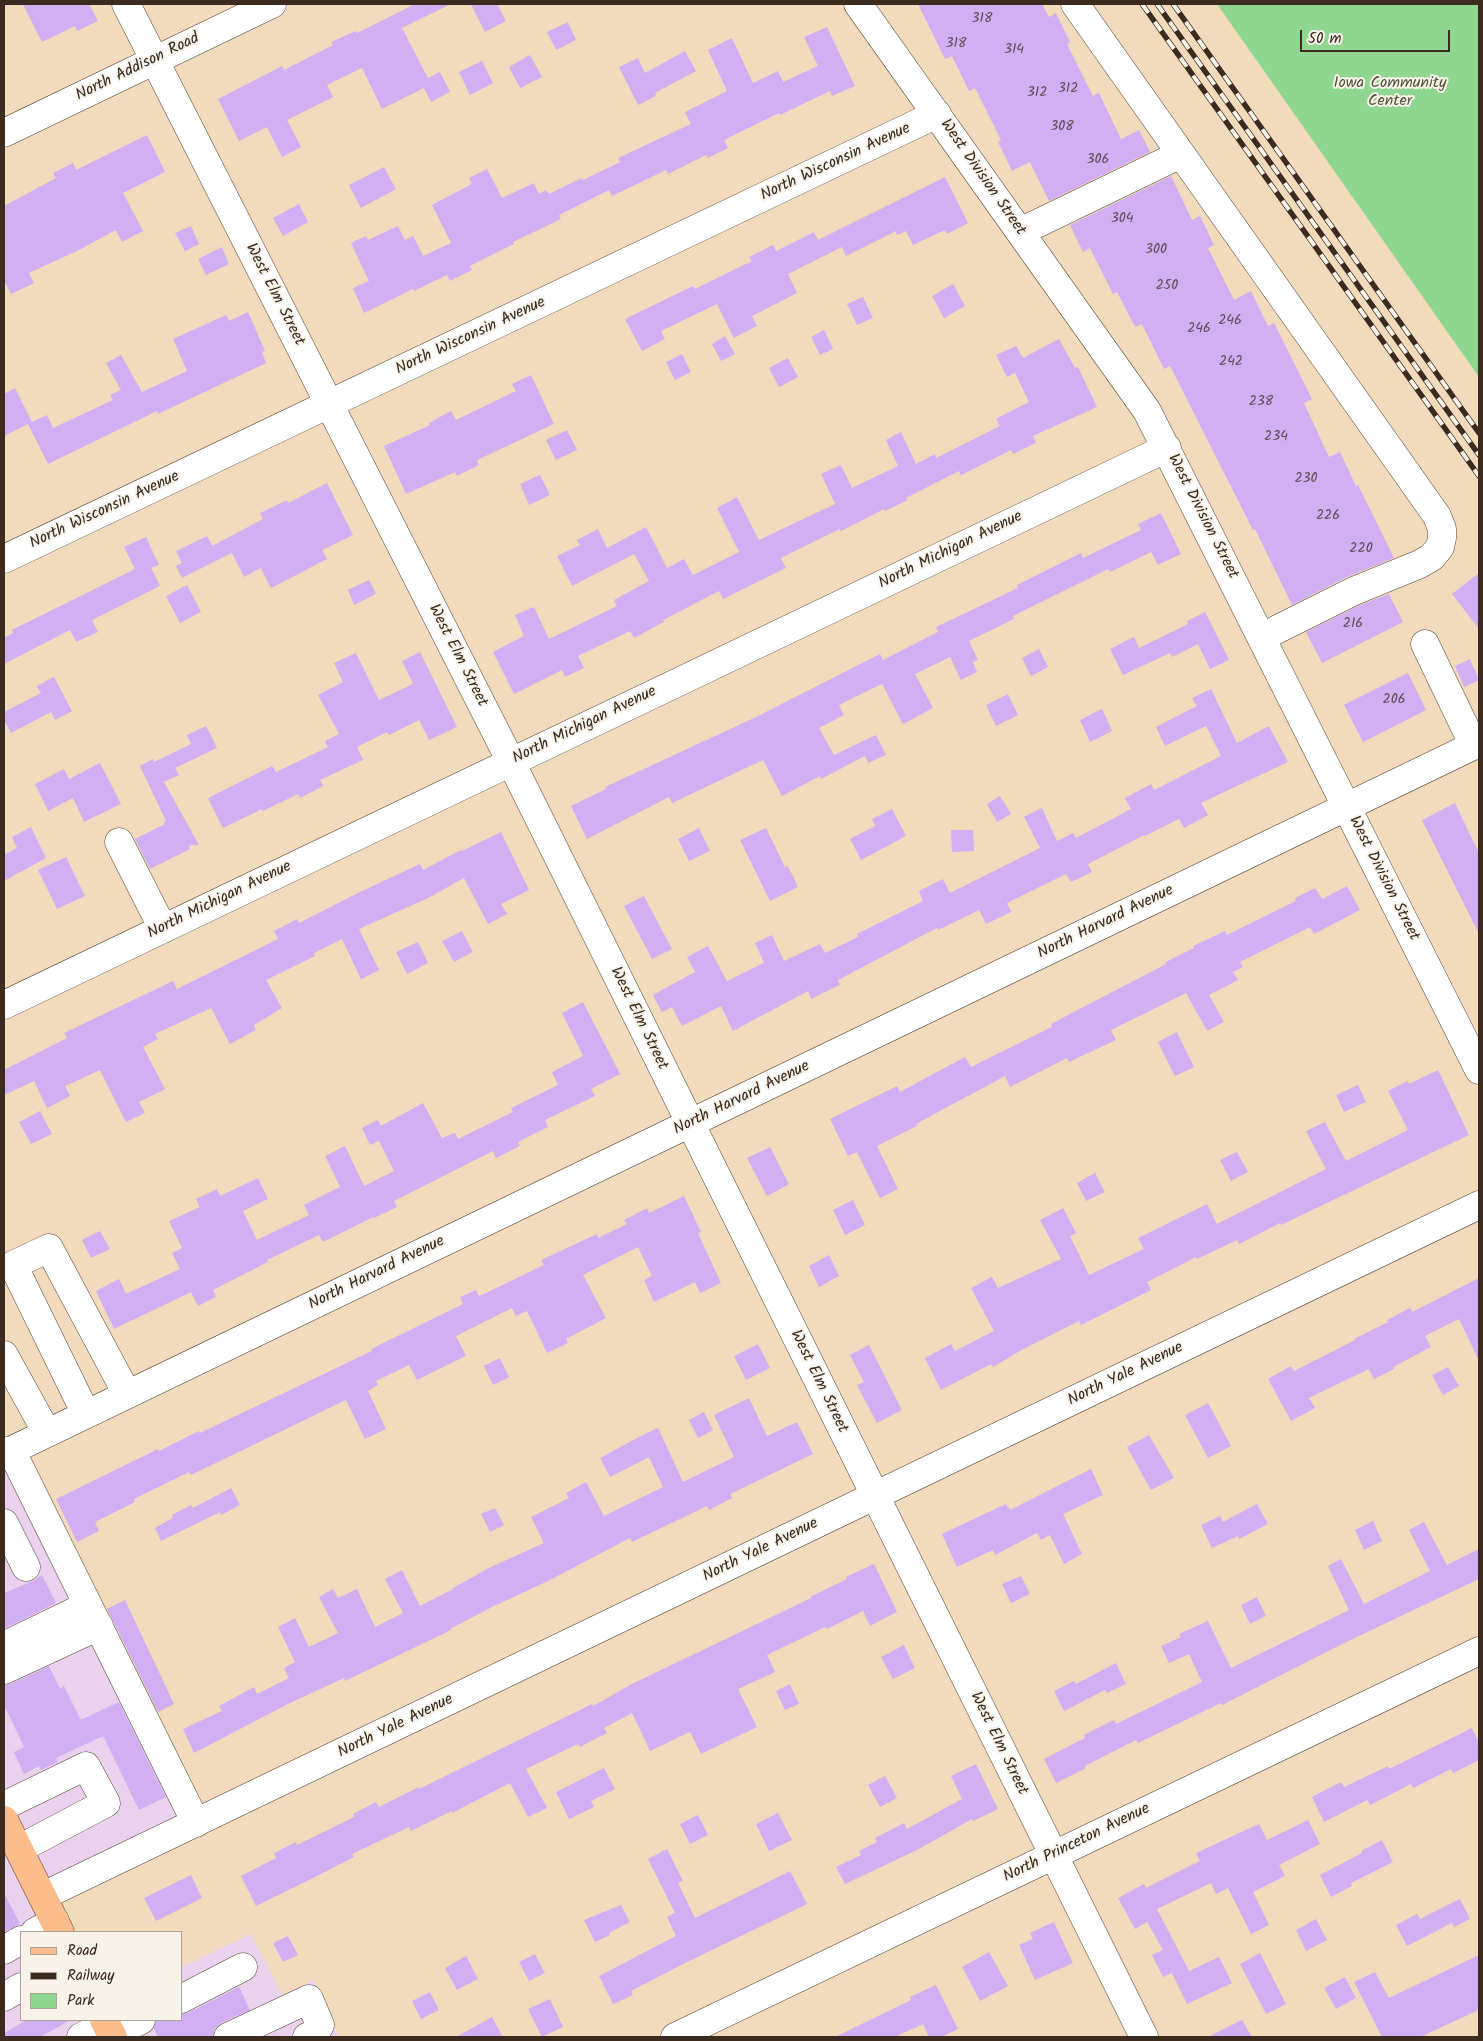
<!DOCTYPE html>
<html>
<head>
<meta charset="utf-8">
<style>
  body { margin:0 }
  #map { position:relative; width:1483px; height:2041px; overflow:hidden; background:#f1dbbc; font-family:Kalam,sans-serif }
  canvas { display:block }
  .frame { position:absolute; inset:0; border:5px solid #3b2a1e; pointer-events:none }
  .legend { position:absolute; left:20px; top:1931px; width:162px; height:90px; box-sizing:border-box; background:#f7f3e8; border:1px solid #aca397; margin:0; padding:6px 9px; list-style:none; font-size:15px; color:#3b2a1e }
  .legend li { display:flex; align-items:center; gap:10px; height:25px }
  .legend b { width:25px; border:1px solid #aca397 }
  .scale { position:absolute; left:1300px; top:30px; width:150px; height:22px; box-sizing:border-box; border:2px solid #3b2a1e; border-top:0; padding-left:6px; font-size:15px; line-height:18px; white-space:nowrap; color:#3b2a1e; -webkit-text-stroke:4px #f7f3e8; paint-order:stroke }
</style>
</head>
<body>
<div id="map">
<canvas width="1483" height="2041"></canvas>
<div class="frame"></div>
<ul class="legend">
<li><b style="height:6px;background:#f9bc8a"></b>Road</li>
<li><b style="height:6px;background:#3b2a1e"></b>Railway</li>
<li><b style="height:14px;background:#8fd691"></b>Park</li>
</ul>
<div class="scale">50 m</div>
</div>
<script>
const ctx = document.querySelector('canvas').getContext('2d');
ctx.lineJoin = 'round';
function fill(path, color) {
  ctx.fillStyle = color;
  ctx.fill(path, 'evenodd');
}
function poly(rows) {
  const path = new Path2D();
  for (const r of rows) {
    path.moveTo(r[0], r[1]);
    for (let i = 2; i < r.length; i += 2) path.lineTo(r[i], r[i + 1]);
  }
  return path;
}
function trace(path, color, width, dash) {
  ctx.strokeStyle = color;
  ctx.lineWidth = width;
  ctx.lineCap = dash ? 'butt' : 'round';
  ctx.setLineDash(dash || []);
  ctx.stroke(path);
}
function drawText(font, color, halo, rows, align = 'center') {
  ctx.font = font + ' Kalam,sans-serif';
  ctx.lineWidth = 4;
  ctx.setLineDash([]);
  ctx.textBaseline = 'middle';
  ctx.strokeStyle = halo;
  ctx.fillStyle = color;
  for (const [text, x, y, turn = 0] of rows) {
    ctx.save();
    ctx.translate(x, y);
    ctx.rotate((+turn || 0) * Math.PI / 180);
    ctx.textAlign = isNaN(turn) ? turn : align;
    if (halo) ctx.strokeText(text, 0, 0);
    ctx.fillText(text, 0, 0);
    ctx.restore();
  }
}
fill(poly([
  [4,1460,199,1815,46,1888,4,1804],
  [4,1840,50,1932,21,1932,21,2020,93,2020,102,2037,4,2037],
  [251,1934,282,1995,314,1980,339,2037,121,2037,112,2020,181,2020,181,1967]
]), '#ead1ed');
fill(poly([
  [1217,4,1479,4,1479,377]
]), '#8fd691');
fill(poly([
  [23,4,89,4,98,21,77,31,75,26,42,42],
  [415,4,451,4,402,28,428,78,440,72,450,92,431,102,424,88,382,109,362,68,327,85,333,97,287,120,301,147,282,157,267,127,239,141,218,99,282,66,284,70,333,45,331,42,356,31,357,33],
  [471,4,497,4,506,21,485,32],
  [918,4,1042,4,1049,17,1056,13,1070,42,1067,44,1093,96,1099,93,1121,139,1139,130,1150,152,1049,201,1030,162,1012,171,998,142,1001,140,975,88,969,91,952,56,945,59],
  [568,22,576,40,556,50,547,32],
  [827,27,855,86,832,96,830,91,780,115,779,113,724,140,728,148,708,158,706,155,668,174,666,170,612,196,609,190,559,215,561,219,513,242,514,244,470,266,472,270,450,281,447,275,414,291,413,289,364,313,353,288,369,281,351,243,366,236,368,240,398,226,405,240,413,236,423,256,451,243,432,205,472,184,469,178,487,169,502,198,534,183,539,194,546,190,549,194,582,178,583,180,620,162,618,158,691,124,685,112,727,91,708,50,732,38,753,83,778,71,783,82,818,66,804,37],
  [685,51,696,71,655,93,656,96,638,105,619,67,638,58,645,73],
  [530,55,542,77,520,88,509,67],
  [482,61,493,83,470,95,459,72],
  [147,135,165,172,123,193,143,231,122,242,116,230,79,250,29,273,34,283,11,294,4,280,4,206,56,178,53,173,73,163,76,170],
  [384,167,396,189,361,208,349,185],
  [1171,176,1192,220,1200,216,1214,245,1208,248,1234,300,1251,291,1268,326,1274,323,1312,399,1304,403,1329,457,1340,452,1356,486,1358,485,1394,558,1347,577,1292,605,1255,529,1253,530,1170,366,1164,369,1142,324,1135,327,1117,292,1113,294,1090,248,1083,252,1070,225],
  [945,177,968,223,947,234,945,230,913,245,906,231,897,235,896,231,846,256,842,247,788,274,797,293,752,316,757,326,734,338,717,304,661,331,665,339,642,351,625,319,693,286,695,289,752,261,749,257,773,245,776,251,814,232,818,240],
  [299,204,308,222,283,236,273,218],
  [191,226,199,244,185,251,175,233],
  [222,247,229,264,206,275,198,259],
  [953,284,965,306,944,318,932,296],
  [863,297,873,318,857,325,847,304],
  [248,312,265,351,262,352,266,363,158,414,157,411,48,464,28,424,47,415,53,428,113,400,110,395,121,390,106,363,121,355,142,392,187,371,173,339,226,315,229,321],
  [824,330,833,349,820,355,811,337],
  [725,336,735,354,721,361,712,344],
  [1059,339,1075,368,1078,367,1097,407,1033,436,1036,443,1013,454,1011,450,961,475,959,471,906,498,908,500,885,511,884,509,841,531,840,529,781,558,786,568,723,599,719,591,663,620,664,622,634,638,630,631,578,656,584,668,565,677,562,670,514,694,493,652,524,636,515,615,534,607,549,639,617,606,614,600,649,581,634,554,572,586,557,556,580,545,577,540,598,529,607,548,646,527,667,568,684,559,693,575,739,552,717,508,737,497,759,540,835,504,821,474,841,465,852,488,898,466,886,440,901,432,916,464,935,454,936,458,1000,426,996,419,1029,402,1015,373,1007,377,996,355,1016,346,1023,358],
  [682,354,691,372,675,380,666,362],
  [788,358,798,377,779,387,769,368],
  [531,375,554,424,477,460,479,465,457,476,455,472,406,494,384,446,430,425,429,423,451,411,456,420,516,391,512,384],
  [15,388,32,422,4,436,4,394],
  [567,430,577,450,556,460,546,440],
  [540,475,550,495,529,505,520,484],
  [327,483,353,535,322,550,327,559,271,588,261,568,244,577,232,553,182,578,176,566,182,563,176,551,207,536,212,546,263,519,260,513,287,500,288,503],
  [1161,513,1181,554,1158,565,1151,552,1110,572,1108,569,1013,616,1014,619,969,641,978,660,973,662,977,672,961,680,950,657,915,674,933,708,903,724,882,684,839,705,844,715,819,728,834,755,876,735,886,755,868,763,865,756,821,779,820,776,782,796,763,760,672,803,669,797,587,839,571,806,606,789,605,787,754,718,880,654,883,660,938,632,936,627,1018,588,1017,585,1081,553,1083,558,1141,530,1138,524],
  [146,537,159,565,151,568,160,586,92,620,98,632,76,642,70,630,4,664,4,638,13,633,12,630,135,569,124,547],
  [1479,573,1479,629,1452,594],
  [369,580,376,594,354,605,348,590],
  [187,585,201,612,180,623,166,596],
  [1389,594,1403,622,1322,663,1306,632,1360,605],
  [1205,612,1229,660,1210,669,1198,644,1172,657,1170,653,1123,675,1110,649,1134,637,1139,648,1188,624,1187,621],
  [1039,649,1048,667,1031,676,1022,658],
  [420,652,457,727,429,740,419,720,389,735,387,732,357,747,363,760,320,780,323,786,300,798,298,794,263,811,262,809,223,828,208,798,272,766,276,772,328,747,325,741,339,734,318,695,343,682,334,663,356,653,379,700,413,684,402,661],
  [1470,659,1479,680,1464,687,1455,666],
  [1408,673,1426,710,1363,742,1344,705],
  [54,677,72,711,55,720,51,712,11,733,4,720,4,712,41,693,37,686],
  [1211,689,1237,743,1269,726,1288,762,1201,803,1208,815,1184,828,1179,819,1145,836,1144,835,1088,864,1092,872,1071,882,1066,874,1007,903,1011,912,986,924,979,910,938,930,937,928,838,980,840,985,811,999,808,991,733,1031,721,1006,682,1026,672,1007,662,1012,653,995,695,972,687,957,708,946,727,981,764,963,755,943,772,935,784,961,820,944,825,953,858,937,857,934,923,901,919,891,943,879,950,893,1040,848,1024,817,1042,808,1057,841,1073,833,1076,838,1131,809,1125,798,1151,784,1154,790,1221,756,1206,726,1165,746,1156,727,1197,706,1192,698],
  [1008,694,1018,715,996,726,986,705],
  [1102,709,1112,731,1090,742,1080,720],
  [206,726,217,748,175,768,179,775,164,782,199,845,193,845,189,846,190,849,150,869,135,839,165,824,163,822,166,821,140,766,153,759,154,762,191,744,187,735],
  [100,763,121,804,84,822,73,798,48,811,35,784,64,769,69,779],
  [1000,796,1011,814,997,822,987,804],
  [1455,803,1479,853,1479,934,1422,820],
  [892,809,906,836,861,860,850,839,875,826,872,819],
  [31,827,46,858,4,881,4,855,17,848,12,837],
  [699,828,710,851,689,861,678,839],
  [766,828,785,867,788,866,798,887,770,901,740,840],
  [951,830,973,830,974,851,952,852],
  [501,832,529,890,501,904,507,914,488,924,464,878,428,898,359,929,379,970,361,979,342,939,314,953,315,956,266,980,282,1008,254,1025,256,1030,230,1044,211,1008,155,1034,158,1039,143,1047,165,1089,139,1102,145,1113,126,1122,100,1070,65,1086,70,1096,47,1108,34,1081,4,1095,4,1070,67,1038,64,1033,173,981,177,989,278,939,274,931,297,919,299,923,358,893,420,864,423,870,461,850,462,851],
  [66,857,85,896,57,909,38,870],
  [1347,886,1360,910,1314,934,1310,927,1240,962,1243,967,1233,972,1238,980,1209,995,1224,1022,1207,1031,1186,993,1111,1030,1116,1040,1069,1062,1067,1058,1010,1087,1005,1076,916,1124,917,1126,877,1146,898,1189,880,1198,857,1152,848,1156,830,1119,897,1086,900,1092,965,1057,971,1067,1052,1027,1051,1024,1166,964,1166,962,1194,948,1193,946,1225,931,1227,935,1296,901,1295,898,1315,888,1322,899],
  [644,896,672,949,652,959,624,906],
  [462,931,473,952,454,962,442,941],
  [418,942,428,963,407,974,396,952],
  [583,1002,620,1074,591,1089,595,1096,545,1120,548,1127,518,1142,520,1146,496,1158,493,1151,394,1201,397,1207,374,1218,373,1217,323,1242,319,1235,267,1260,268,1262,213,1290,216,1297,198,1306,191,1292,114,1329,96,1291,119,1279,126,1294,180,1269,172,1253,182,1248,169,1221,200,1207,196,1199,217,1189,220,1196,258,1178,268,1199,243,1211,257,1240,309,1215,304,1205,340,1187,325,1156,345,1146,364,1186,394,1171,379,1141,370,1145,362,1128,378,1120,381,1126,423,1103,442,1138,455,1133,458,1139,513,1112,511,1108,558,1085,552,1072,583,1056,562,1013],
  [1177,1032,1194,1067,1175,1076,1158,1042],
  [1438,1070,1469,1135,1281,1225,1280,1223,1239,1244,1237,1240,1197,1259,1196,1257,1147,1282,1151,1290,1081,1325,1079,1321,1018,1352,993,1367,991,1364,941,1390,925,1358,951,1344,955,1351,994,1331,971,1288,992,1277,998,1288,1061,1259,1040,1220,1063,1208,1076,1233,1070,1236,1089,1275,1144,1249,1138,1238,1207,1204,1217,1224,1326,1169,1306,1131,1325,1122,1346,1161,1408,1130,1388,1091,1408,1081,1409,1084],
  [1358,1085,1366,1102,1344,1112,1336,1095],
  [40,1111,52,1134,31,1144,19,1122],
  [770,1147,789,1184,767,1196,747,1158],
  [1237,1152,1248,1172,1231,1181,1220,1160],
  [1095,1173,1105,1192,1086,1201,1077,1183],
  [684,1196,701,1232,698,1233,721,1283,700,1293,695,1282,654,1302,644,1280,652,1276,638,1247,583,1275,606,1318,566,1339,568,1343,547,1353,527,1311,516,1316,512,1308,456,1336,466,1356,417,1380,409,1365,376,1381,378,1385,368,1391,386,1429,365,1439,346,1400,191,1475,189,1472,134,1499,135,1502,95,1522,99,1531,77,1542,56,1499,158,1449,159,1451,199,1431,200,1433,372,1351,371,1349,463,1304,460,1297,476,1290,479,1296,484,1294,544,1265,541,1260,597,1234,598,1238,627,1224,624,1220,647,1208,649,1213],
  [853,1200,865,1225,845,1235,833,1210],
  [100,1231,110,1249,91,1258,82,1240],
  [829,1255,839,1276,819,1287,809,1266],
  [1479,1278,1479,1361,1459,1319,1425,1336,1431,1347,1393,1367,1394,1369,1374,1379,1369,1369,1309,1398,1315,1408,1291,1421,1268,1379,1291,1366,1294,1371,1355,1340,1354,1339,1388,1322,1387,1320,1410,1308,1412,1312],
  [758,1344,770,1368,746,1380,734,1356],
  [869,1345,902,1410,877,1423,857,1385,864,1382,850,1355],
  [500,1358,509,1377,493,1385,484,1366],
  [1448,1367,1459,1386,1443,1395,1432,1375],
  [749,1398,767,1436,797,1422,813,1454,730,1494,732,1498,709,1510,707,1506,632,1542,630,1538,548,1581,492,1607,450,1629,451,1630,345,1681,344,1678,288,1704,194,1753,183,1729,222,1711,219,1706,254,1687,257,1694,289,1678,284,1668,295,1662,278,1627,295,1618,309,1647,338,1633,319,1597,333,1589,338,1598,357,1589,375,1627,403,1613,385,1579,402,1570,420,1606,453,1589,453,1588,491,1567,544,1543,531,1517,569,1498,566,1493,586,1482,604,1516,663,1487,649,1457,610,1477,600,1458,643,1435,658,1428,683,1482,734,1457,714,1415],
  [1208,1403,1231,1446,1208,1458,1185,1415],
  [704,1412,713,1430,698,1438,689,1420],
  [1149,1435,1174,1478,1151,1490,1127,1447],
  [1091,1469,1103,1495,1063,1514,1082,1554,1064,1564,1050,1535,1041,1540,1037,1533,995,1555,993,1550,957,1567,942,1534,1006,1504,1010,1510],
  [231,1488,240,1505,221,1515,220,1512,161,1541,155,1528,173,1518,172,1515,191,1505,193,1508],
  [1257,1504,1268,1524,1239,1539,1238,1536,1212,1548,1201,1525,1220,1516,1223,1522],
  [495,1508,504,1525,490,1532,481,1514],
  [1373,1521,1382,1541,1364,1550,1355,1530],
  [1424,1522,1447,1565,1479,1549,1479,1579,1340,1645,1222,1705,1221,1703,1138,1743,1136,1740,1085,1766,1086,1768,1056,1783,1044,1759,1085,1738,1084,1735,1114,1720,1116,1724,1202,1682,1189,1654,1169,1663,1161,1646,1181,1637,1179,1634,1208,1621,1231,1668,1349,1610,1328,1566,1341,1559,1364,1604,1430,1571,1409,1530],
  [874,1564,897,1612,870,1626,863,1611,827,1629,825,1627,767,1655,775,1672,738,1689,757,1727,701,1754,690,1732,650,1751,632,1713,604,1728,607,1733,580,1747,578,1744,526,1769,547,1808,528,1817,510,1783,452,1813,452,1811,411,1831,409,1827,352,1854,354,1857,313,1878,256,1906,241,1876,276,1858,274,1853,296,1842,297,1845,354,1817,353,1814,376,1802,379,1807,419,1787,419,1789,592,1704,593,1706,632,1684,811,1598,810,1597,847,1579,846,1577],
  [42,1575,56,1603,4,1629,4,1593,33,1581],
  [1021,1576,1030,1594,1011,1603,1002,1584],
  [1257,1597,1266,1616,1250,1624,1241,1605],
  [125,1600,174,1704,158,1712,107,1609],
  [904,1645,915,1668,893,1679,881,1657],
  [1116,1663,1126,1684,1107,1693,1105,1690,1064,1711,1054,1691,1074,1681,1076,1684],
  [49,1666,60,1689,64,1686,81,1720,119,1702,166,1797,139,1810,103,1736,56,1758,58,1762,41,1770,39,1766,24,1774,14,1752,24,1747,4,1705,4,1685,11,1684],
  [790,1684,799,1704,785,1710,776,1691],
  [1472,1728,1479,1743,1479,1760,1453,1773,1451,1769,1413,1788,1411,1784,1370,1805,1367,1800,1324,1822,1312,1797,1341,1782,1344,1787,1388,1766,1389,1769],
  [976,1764,998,1809,973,1821,972,1819,917,1850,845,1884,836,1867,861,1855,859,1851,877,1842,875,1838,904,1823,907,1829,962,1799,951,1776],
  [604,1768,615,1789,591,1801,594,1807,569,1819,556,1792],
  [885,1776,897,1798,880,1807,868,1785],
  [778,1813,792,1840,769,1851,756,1824],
  [698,1815,708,1835,690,1844,680,1824],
  [1308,1820,1320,1844,1279,1865,1285,1876,1253,1892,1269,1925,1251,1934,1228,1888,1216,1894,1211,1883,1157,1909,1189,1971,1219,1957,1232,1983,1187,2004,1172,1973,1163,1977,1152,1955,1163,1950,1147,1922,1135,1929,1118,1898,1144,1884,1146,1888,1200,1861,1196,1853,1259,1824,1267,1840],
  [1382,1840,1393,1862,1351,1883,1352,1886,1331,1897,1320,1875,1362,1853,1361,1851],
  [667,1849,683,1881,678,1883,695,1918,790,1871,807,1904,683,1964,631,1991,633,1995,613,2004,599,1976,676,1936,667,1917,675,1913,648,1859],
  [191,1875,202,1898,156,1921,144,1898],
  [4,1893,20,1924,4,1932],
  [1460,1899,1470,1919,1454,1927,1452,1923,1407,1946,1396,1925,1417,1914,1420,1919],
  [621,1905,630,1922,609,1933,610,1935,595,1942,584,1920],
  [1316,1919,1327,1940,1306,1951,1296,1930],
  [1054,1922,1073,1963,1035,1980,1019,1945,1033,1939,1030,1933],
  [288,1936,298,1955,283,1962,273,1943],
  [989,1952,1008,1986,980,2001,962,1967],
  [1260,1953,1286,2004,1266,2014,1240,1964],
  [535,1954,545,1973,529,1981,519,1962],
  [1479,1955,1479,2010,1420,2037,1382,2037,1354,1982,1375,1972,1389,1998],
  [466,1956,478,1979,457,1990,445,1968],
  [1345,1977,1356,1998,1336,2009,1324,1988],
  [936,1985,958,2029,941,2037,929,2037,923,2024,895,2037,835,2037,911,2000,910,1997],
  [239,1987,250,2010,221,2023,215,2028,213,2037,158,2037,154,2028,156,2020,181,2020,181,2014,188,2013],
  [430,1992,439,2010,421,2019,412,2001],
  [550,1999,563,2027,542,2037,528,2009],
  [492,2017,503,2037,456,2037],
  [27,2020,71,2020,40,2037,4,2037,4,2033],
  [1242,2020,1252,2037,1208,2037]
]), '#d0aff3');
const minor = poly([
  [126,4,511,762,1144,2037],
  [858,4,1147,411,1479,1070],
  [1075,4,1437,516,1442,529,1442,538,1440,547,1432,557,1420,564,1354,591,1262,637],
  [4,133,272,4],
  [1020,232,1181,154],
  [4,559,937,114],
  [1425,644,1474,746],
  [119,842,163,929],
  [4,1005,1167,448],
  [4,1355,47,1433],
  [86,1414,13,1265,49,1248,127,1394],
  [11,1450,196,1823],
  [4,1454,1479,743],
  [4,1523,26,1567],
  [4,1646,88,1605],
  [4,1670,99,1626],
  [4,1806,86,1766,106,1803,19,1849],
  [43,1896,1479,1205],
  [35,1932,55,1921],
  [4,1950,21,1940],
  [4,1997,21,1987],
  [181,1999,243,1967],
  [112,2035,141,2020],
  [81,2037,106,2024],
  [228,2037,309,1999,320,2025,315,2033,307,2037],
  [675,2037,1479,1651]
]);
const major = poly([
  [4,1820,60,1932],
  [104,2020,113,2037]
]);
trace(minor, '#564536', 29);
trace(major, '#564536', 29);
trace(minor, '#fff', 28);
trace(major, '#f9bc8a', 28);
const rail = poly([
  [1142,4,1479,476],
  [1157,4,1479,455],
  [1173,4,1479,433]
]);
trace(rail, '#3b2a1e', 5.5);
trace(rail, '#f7f3e8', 4, [11]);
drawText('14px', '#604b53', null, [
  ["318",982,20],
  ["318",956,45],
  ["314",1014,51],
  ["312",1068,90],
  ["312",1037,94],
  ["308",1062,128],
  ["306",1098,161],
  ["304",1122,220],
  ["300",1156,251],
  ["250",1167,287],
  ["246",1230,322],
  ["246",1199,330],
  ["242",1231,363],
  ["238",1261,403],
  ["234",1276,438],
  ["230",1306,480],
  ["226",1328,517],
  ["220",1361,550],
  ["216",1353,625],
  ["206",1394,701]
]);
drawText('16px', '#3b2a1e', '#f7f3e8', [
  ["North Addison Road",138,68,-26],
  ["North Wisconsin Avenue",836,163,-25],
  ["West Division Street",982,178,55],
  ["West Elm Street",274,295,63],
  ["North Wisconsin Avenue",471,337,-25],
  ["North Wisconsin Avenue",105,511,-25],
  ["West Division Street",1202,517,63],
  ["North Michigan Avenue",951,551,-26],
  ["West Elm Street",457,656,63],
  ["North Michigan Avenue",585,726,-26],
  ["West Division Street",1383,879,63],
  ["North Michigan Avenue",220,901,-26],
  ["North Harvard Avenue",1106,923,-26],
  ["West Elm Street",638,1019,64],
  ["North Harvard Avenue",742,1099,-26],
  ["North Harvard Avenue",377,1274,-26],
  ["North Yale Avenue",1126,1375,-26],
  ["West Elm Street",818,1382,64],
  ["North Yale Avenue",761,1551,-26],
  ["North Yale Avenue",396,1727,-26],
  ["West Elm Street",998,1744,64],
  ["North Princeton Avenue",1077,1844,-26]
]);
drawText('16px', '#50553b', '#f7f3e8', [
  ["Iowa Community",1390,84],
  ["Center",1390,102]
]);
</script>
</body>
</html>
